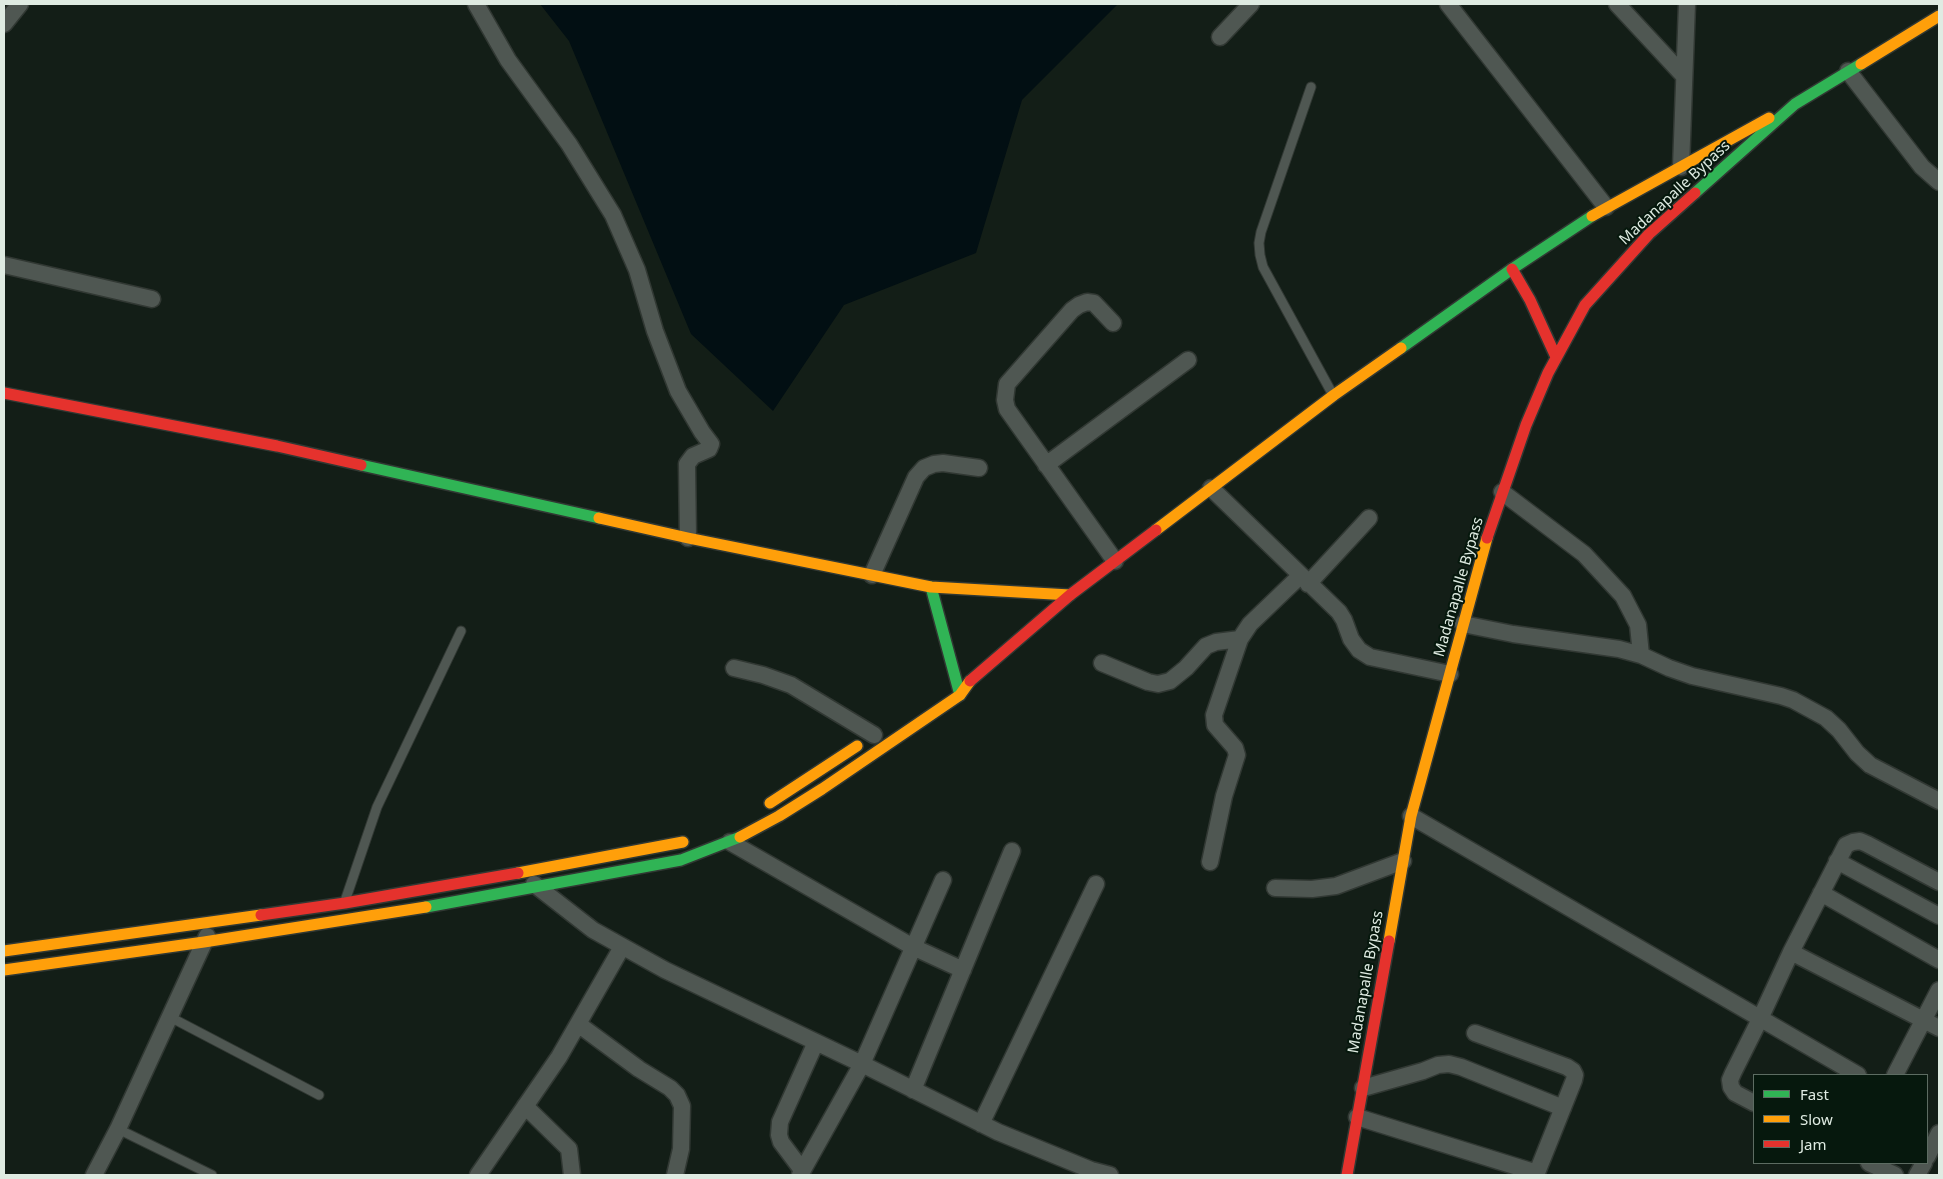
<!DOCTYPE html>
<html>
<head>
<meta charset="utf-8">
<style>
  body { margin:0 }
  #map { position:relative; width:1943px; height:1179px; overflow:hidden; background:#131e17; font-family:"Noto Sans",sans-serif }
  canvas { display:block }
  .frame { position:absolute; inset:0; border:5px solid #dfebe2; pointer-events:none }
  .legend { position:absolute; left:1753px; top:1074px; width:175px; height:90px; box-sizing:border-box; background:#06180d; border:1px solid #5d6c62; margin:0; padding:6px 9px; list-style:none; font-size:15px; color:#dfebe2 }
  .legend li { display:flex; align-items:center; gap:10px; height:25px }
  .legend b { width:25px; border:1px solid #5d6c62 }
</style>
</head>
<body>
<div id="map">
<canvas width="1943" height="1179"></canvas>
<div class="frame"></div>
<ul class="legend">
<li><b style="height:6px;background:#30b455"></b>Fast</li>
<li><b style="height:6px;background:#ff9f0a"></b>Slow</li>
<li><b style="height:6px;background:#e5322d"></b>Jam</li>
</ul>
</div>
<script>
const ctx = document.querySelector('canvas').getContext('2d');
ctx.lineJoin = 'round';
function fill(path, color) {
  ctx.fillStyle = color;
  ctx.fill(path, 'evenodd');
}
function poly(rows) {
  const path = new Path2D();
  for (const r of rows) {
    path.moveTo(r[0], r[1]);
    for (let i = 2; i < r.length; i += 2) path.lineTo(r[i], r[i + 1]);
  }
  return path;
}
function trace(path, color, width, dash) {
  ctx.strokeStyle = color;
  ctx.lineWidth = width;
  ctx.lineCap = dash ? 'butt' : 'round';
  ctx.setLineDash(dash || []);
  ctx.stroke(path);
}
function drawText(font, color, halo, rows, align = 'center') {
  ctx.font = font + ' "Noto Sans",sans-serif';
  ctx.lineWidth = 4;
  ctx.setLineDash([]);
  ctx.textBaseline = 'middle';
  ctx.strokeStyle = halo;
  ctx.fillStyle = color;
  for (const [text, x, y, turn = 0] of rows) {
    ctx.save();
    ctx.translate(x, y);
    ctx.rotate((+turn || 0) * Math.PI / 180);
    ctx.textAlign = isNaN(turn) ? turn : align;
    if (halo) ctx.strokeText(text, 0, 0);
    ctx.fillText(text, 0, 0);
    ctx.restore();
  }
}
fill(poly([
  [540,4,895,4,896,6,898,4,1118,4,1022,100,976,253,844,305,773,411,691,334,569,41]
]), '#020f13');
const lane = poly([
  [1311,87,1261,232,1259,243,1260,255,1263,267,1333,395],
  [345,901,377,807,461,631],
  [170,1017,319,1095],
  [118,1129,212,1175]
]);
const street = poly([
  [476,4,508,60,569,144,613,215,637,270,655,331,678,391,702,432,711,444,709,449,693,456,687,464,688,538],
  [1448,4,1606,207],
  [1617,4,1684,76],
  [4,24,20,4],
  [1220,37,1251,4],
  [1848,71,1922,167,1939,182],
  [1681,167,1687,4],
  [4,265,152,299],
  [1113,323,1094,303,1087,302,1079,305,1072,310,1007,384,1005,400,1007,409,1115,561],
  [1046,465,1188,360],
  [1211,488,1339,612,1344,620,1351,639,1359,650,1370,657,1450,674],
  [1502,492,1584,554,1623,596,1638,625,1641,655],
  [872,575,916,477,924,468,934,464,943,463,979,468],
  [1308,584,1369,518],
  [1463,624,1513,634,1619,649,1641,655,1669,668,1692,676,1781,696,1793,700,1826,718,1839,730,1857,753,1870,765,1939,801],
  [1102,663,1148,682,1158,684,1170,681,1186,668,1206,646,1216,642,1240,639],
  [734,668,763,675,791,685,874,735],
  [1411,816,1858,1075],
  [730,842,913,947,963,970],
  [1837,861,1939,916],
  [1210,862,1224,796,1237,755,1235,748,1215,725,1214,715,1240,639,1250,624,1300,576],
  [534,884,593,930,665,970,862,1064,998,1132,1091,1170,1110,1175],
  [1275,888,1312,889,1336,886,1403,861],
  [1821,893,1939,960],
  [1791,952,1939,1028],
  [578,1024,639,1069,670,1088,677,1095,682,1106,681,1149,675,1175],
  [1475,1033,1567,1067,1573,1071,1575,1075,1574,1080,1536,1175],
  [1895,1075,1939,990],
  [1363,1088,1423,1071,1438,1065,1449,1064,1461,1067,1563,1108],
  [913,1090,1012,851],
  [1754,1103,1735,1093,1731,1087,1730,1080,1733,1073,1760,1019,1791,952,1846,845,1853,842,1860,841,1867,844,1939,882],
  [525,1106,569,1149,572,1175],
  [1357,1117,1537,1173],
  [981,1124,1096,884],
  [1927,1157,1939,1133],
  [1869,1163,1895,1175],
  [802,1170,781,1142,779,1135,780,1122,816,1042],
  [94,1175,118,1129,207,936],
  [478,1175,559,1057,622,947],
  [800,1175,862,1064,943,880],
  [1917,1175,1924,1163]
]);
const fast = poly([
  [1695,193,1795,104,1861,64],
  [1401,348,1512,269,1592,216],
  [361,465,599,518],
  [931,587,960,695],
  [426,907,681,860,740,837]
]);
const slow = poly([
  [1861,64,1939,16],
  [1592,216,1769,118],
  [599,518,688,538,931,587,1070,595],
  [1156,530,1334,395,1401,348],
  [770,803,857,746],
  [740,837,779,816,822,789,960,695,970,681],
  [518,873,683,842],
  [1389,941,1411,816,1487,538],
  [4,951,261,915],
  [4,970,204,942,426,907]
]);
const jam = poly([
  [1512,269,1530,300,1556,357],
  [4,393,277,446,361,465],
  [1487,538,1526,425,1548,373,1585,305,1649,234,1695,193],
  [970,681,1070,595,1156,530],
  [261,915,345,903,518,873],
  [1347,1175,1389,941]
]);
trace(lane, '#313833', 11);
trace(street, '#313833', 19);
trace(fast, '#313833', 14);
trace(slow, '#313833', 14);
trace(jam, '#313833', 14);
trace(lane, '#4f5752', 9);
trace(street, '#4f5752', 16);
trace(fast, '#30b455', 11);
trace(slow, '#ff9f0a', 11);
trace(jam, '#e5322d', 11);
drawText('15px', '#dfebe2', '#06180d', [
  ["Madanapalle Bypass",1675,193,-43],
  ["Madanapalle Bypass",1459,587,-74],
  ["Madanapalle Bypass",1366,982,-80]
]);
</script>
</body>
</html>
